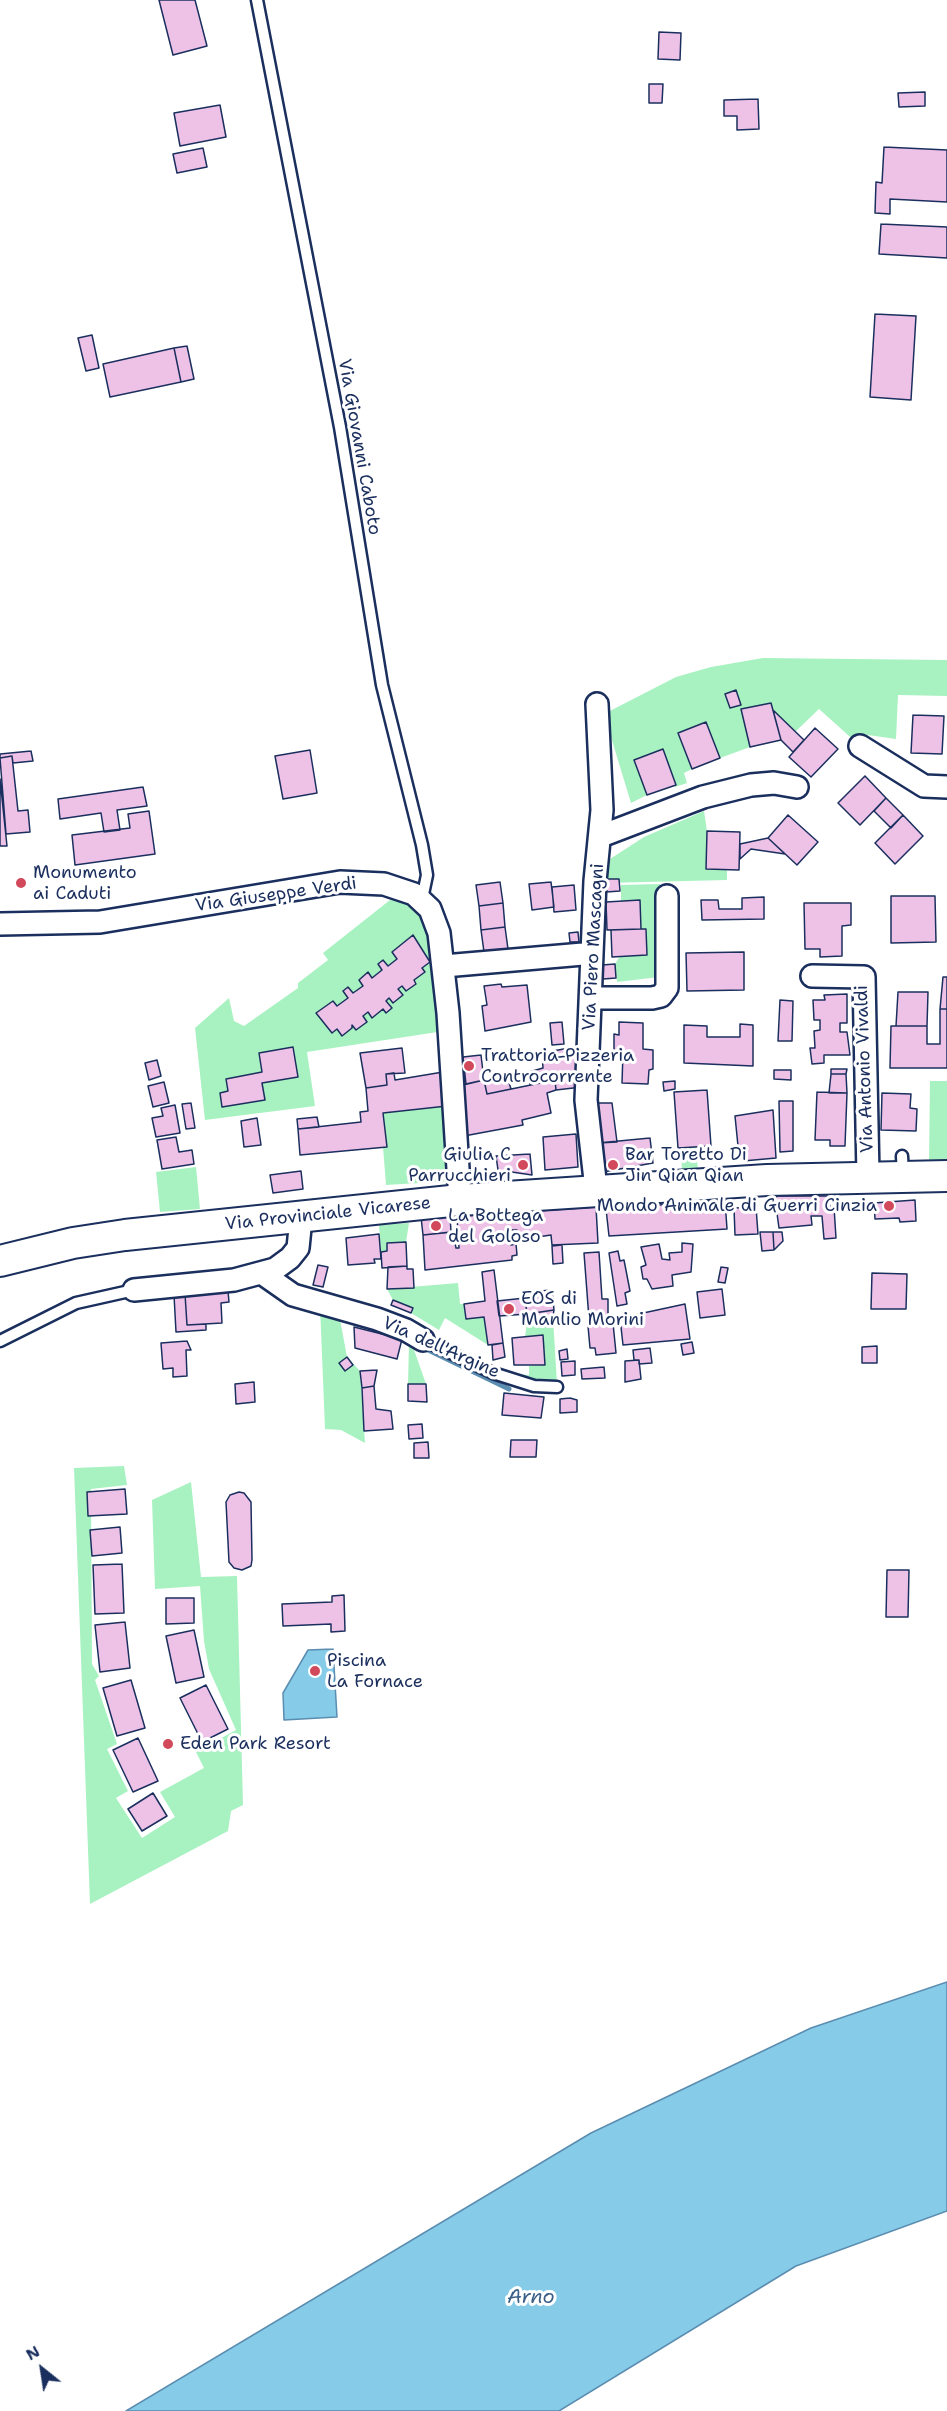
<!DOCTYPE html>
<html>
<head>
<meta charset="utf-8">
<style>
  body { margin:0 }
  #map { position:relative; width:947px; height:2411px; overflow:hidden; background:#fff; font-family:"Shantell Sans",sans-serif }
  canvas { display:block }
  .north { position:absolute; left:12px; top:2339px; width:60px; height:60px; -webkit-text-stroke:4px #fff; paint-order:stroke; rotate:330deg; font-size:16px; font-weight:700; line-height:24px; text-align:center; color:#1b2f5e }
  .north::after { content:''; display:block; margin:auto; width:21px; height:27px; background:#1b2f5e; clip-path:polygon(50% 0,100% 100%,50% 72%,0 100%) }
</style>
</head>
<body>
<div id="map">
<canvas width="947" height="2411"></canvas>
<div class="north">N</div>
</div>
<script>
const ctx = document.querySelector('canvas').getContext('2d');
ctx.lineJoin = 'round';
function fill(path, color) {
  ctx.fillStyle = color;
  ctx.fill(path, 'evenodd');
}
function poly(rows) {
  const path = new Path2D();
  for (const r of rows) {
    path.moveTo(r[0], r[1]);
    for (let i = 2; i < r.length; i += 2) path.lineTo(r[i], r[i + 1]);
  }
  return path;
}
function trace(path, color, width, dash) {
  ctx.strokeStyle = color;
  ctx.lineWidth = width;
  ctx.lineCap = dash ? 'butt' : 'round';
  ctx.setLineDash(dash || []);
  ctx.stroke(path);
}
function drawText(font, color, halo, rows, align = 'center') {
  ctx.font = font + ' "Shantell Sans",sans-serif';
  ctx.lineWidth = 6;
  ctx.setLineDash([]);
  ctx.textBaseline = 'middle';
  ctx.strokeStyle = halo;
  ctx.fillStyle = color;
  for (const [text, x, y, turn = 0] of rows) {
    ctx.save();
    ctx.translate(x, y);
    ctx.rotate((+turn || 0) * Math.PI / 180);
    ctx.textAlign = isNaN(turn) ? turn : align;
    if (halo) ctx.strokeText(text, 0, 0);
    ctx.fillText(text, 0, 0);
    ctx.restore();
  }
}
fill(poly([
  [763,658,947,660,947,696,898,695,896,739,868,735,858,744,819,709,795,732,773,710,771,703,741,710,750,747,720,758,706,722,678,733,692,769,684,773,687,783,675,787,663,750,635,760,647,795,631,803,604,714,676,677,711,667],
  [704,811,707,831,706,869,727,869,727,880,604,883,604,866,610,859,644,837],
  [660,884,659,977,617,982,615,964,620,956,647,955,647,929,641,929,640,901,621,901,621,885],
  [390,900,409,902,420,912,430,930,444,1031,307,1052,315,1106,205,1120,195,1028,229,998,234,1021,244,1026,298,988,298,983,328,960,323,953],
  [930,1081,947,1081,947,1164,929,1164],
  [447,1106,452,1181,386,1185,383,1147,387,1147,383,1113],
  [696,1147,698,1171,682,1172,681,1148],
  [196,1167,200,1209,160,1212,156,1172],
  [409,1223,406,1242,387,1243,387,1251,381,1252,379,1225],
  [458,1283,460,1304,464,1304,466,1319,484,1317,488,1345,445,1318,439,1330,411,1313,412,1308,393,1300,387,1289],
  [320,1306,339,1314,347,1357,360,1371,365,1443,341,1430,325,1429],
  [527,1314,528,1320,553,1317,557,1384,514,1378,500,1373,529,1375,529,1366,545,1365,543,1335,525,1337,527,1321,521,1315],
  [409,1344,412,1344,426,1384,408,1384],
  [124,1466,127,1485,91,1489,92,1664,99,1676,95,1680,117,1744,107,1749,128,1791,116,1798,142,1838,175,1817,160,1792,204,1768,196,1752,236,1730,209,1669,204,1641,200,1586,155,1589,152,1500,191,1482,201,1577,237,1576,243,1805,231,1811,228,1831,90,1904,74,1468]
]), '#a8f2c1');
const water = poly([
  [333,1649,337,1717,284,1720,283,1693,308,1650,333,1649],
  [947,1982,947,2211,796,2266,559,2411,126,2411,591,2133,811,2028,947,1982]
]);
fill(water, '#86cbe7');
trace(water, '#5b8db0', 1.5);
trace(poly([
  [422,1347,509,1389]
]), '#5b8db0', 5);
const building = poly([
  [159,0,195,0,207,46,173,55,159,0],
  [659,32,681,33,680,60,658,59,659,32],
  [649,84,663,84,662,103,649,103,649,84],
  [925,92,925,106,899,107,898,93,925,92],
  [758,99,759,129,737,130,737,116,724,116,724,100,758,99],
  [220,105,226,137,180,146,174,113,220,105],
  [884,147,947,150,947,202,890,199,890,214,875,213,876,182,882,183,884,147],
  [203,148,207,167,177,173,173,154,203,148],
  [881,224,947,227,947,258,879,254,881,224],
  [875,314,916,316,911,400,870,397,875,314],
  [92,335,99,368,86,371,78,338,92,335],
  [187,346,194,379,181,382,174,348,187,346],
  [174,348,181,382,110,397,103,364,174,348],
  [736,690,741,705,730,708,725,694,736,690],
  [771,703,781,740,750,747,741,709,771,703],
  [773,710,804,740,793,752,781,740,773,710],
  [913,715,944,716,942,754,911,753,913,715],
  [706,722,720,758,692,769,678,733,706,722],
  [815,728,838,749,811,777,789,757,815,728],
  [663,749,676,785,647,795,634,760,663,749],
  [310,750,317,793,283,799,275,756,310,750],
  [31,751,33,761,13,763,12,756,0,758,0,754,31,751],
  [12,756,18,811,28,810,30,832,6,834,0,758,12,756],
  [865,776,886,798,860,825,838,803,865,776],
  [0,779,7,846,0,846,0,779],
  [143,787,147,806,117,810,120,830,104,832,101,813,60,819,58,799,143,787],
  [886,798,903,815,891,828,874,811,886,798],
  [149,811,155,854,75,865,72,835,130,828,128,814,149,811],
  [788,815,818,842,797,865,768,838,788,815],
  [903,815,923,836,895,864,875,843,903,815],
  [707,831,740,832,739,870,706,869,707,831],
  [768,838,785,854,751,849,740,859,740,844,768,838],
  [605,879,619,879,620,891,606,892,605,879],
  [500,882,503,903,479,906,476,885,500,882],
  [551,882,554,907,532,910,529,884,551,882],
  [574,885,576,910,554,912,552,887,574,885],
  [891,896,935,896,936,942,891,943,891,896],
  [764,897,764,919,702,920,701,900,718,900,719,909,742,909,742,898,764,897],
  [640,900,641,929,607,930,606,902,640,900],
  [503,903,505,927,481,930,479,906,503,903],
  [804,903,851,903,851,925,842,926,842,956,820,957,820,949,805,949,804,903],
  [505,927,508,949,484,952,481,930,505,927],
  [641,929,646,929,647,955,612,957,611,930,641,929],
  [578,932,579,942,570,942,569,933,578,932],
  [413,935,430,962,422,968,425,972,414,980,416,984,406,991,402,986,398,989,403,995,393,1003,389,998,386,1001,392,1008,386,1013,383,1009,372,1018,368,1012,363,1016,367,1022,356,1030,352,1025,352,1028,342,1036,337,1029,332,1033,316,1013,333,1001,337,1006,348,998,343,991,348,987,353,993,363,986,359,980,368,972,372,978,382,970,378,964,383,960,388,966,397,959,392,952,413,935],
  [744,952,744,990,687,991,686,953,744,952],
  [615,964,616,978,603,979,602,965,615,964],
  [943,977,947,977,947,1009,940,1009,943,977],
  [501,984,502,987,527,985,531,1022,485,1031,482,1006,487,1005,484,986,501,984],
  [898,992,928,992,927,1026,896,1026,898,992],
  [847,994,847,1023,840,1023,840,1032,847,1032,850,1055,824,1055,824,1063,812,1064,810,1048,815,1048,814,1031,820,1030,820,1020,814,1020,813,1000,825,1000,824,995,847,994],
  [780,1000,793,1001,792,1041,778,1041,780,1000],
  [940,1009,947,1009,947,1068,890,1068,891,1026,927,1026,927,1044,940,1044,940,1009],
  [562,1022,564,1044,552,1045,550,1023,562,1022],
  [619,1022,643,1023,643,1049,653,1050,653,1069,649,1070,648,1084,622,1083,623,1052,614,1052,614,1034,619,1035,619,1022],
  [740,1024,753,1025,753,1066,684,1063,684,1025,707,1026,707,1037,740,1037,740,1024],
  [580,1046,582,1087,556,1090,555,1080,530,1085,529,1072,543,1068,542,1053,580,1046],
  [293,1047,298,1077,262,1083,265,1100,222,1107,220,1093,228,1091,226,1079,262,1072,259,1053,293,1047],
  [402,1048,405,1073,386,1074,387,1085,366,1088,360,1053,402,1048],
  [481,1055,484,1080,466,1084,463,1057,481,1055],
  [157,1060,161,1076,149,1080,145,1063,157,1060],
  [831,1069,847,1069,846,1074,831,1074,831,1069],
  [774,1070,791,1070,791,1080,774,1079,774,1070],
  [443,1072,447,1106,383,1113,387,1147,300,1155,298,1129,361,1122,360,1112,368,1111,366,1088,387,1085,386,1074,394,1073,395,1080,443,1072],
  [831,1074,846,1074,847,1093,829,1093,831,1074],
  [507,1076,511,1089,487,1094,484,1080,507,1076],
  [484,1080,487,1094,555,1080,556,1090,547,1093,551,1113,522,1120,523,1125,464,1136,459,1086,484,1080],
  [675,1081,675,1089,664,1091,663,1082,675,1081],
  [164,1082,169,1103,153,1107,148,1086,164,1082],
  [707,1090,711,1146,678,1148,674,1092,707,1090],
  [817,1092,847,1093,845,1146,830,1146,830,1140,815,1140,817,1092],
  [882,1093,911,1094,910,1108,917,1109,916,1131,881,1130,882,1093],
  [779,1101,793,1101,793,1151,780,1152,779,1101],
  [191,1103,195,1128,186,1129,182,1104,191,1103],
  [594,1103,612,1103,617,1142,598,1143,594,1103],
  [175,1105,180,1133,156,1137,152,1118,163,1116,161,1108,175,1105],
  [773,1110,776,1158,743,1161,739,1156,735,1116,773,1110],
  [317,1117,319,1127,298,1129,297,1119,317,1117],
  [257,1118,261,1145,244,1147,241,1121,257,1118],
  [576,1134,578,1167,545,1170,543,1137,576,1134],
  [176,1137,179,1152,192,1150,194,1164,162,1169,157,1140,176,1137],
  [650,1138,653,1163,603,1172,598,1143,650,1138],
  [530,1154,532,1175,498,1170,496,1156,530,1154],
  [301,1171,303,1189,273,1193,270,1175,301,1171],
  [777,1196,827,1196,830,1207,834,1207,836,1238,824,1239,822,1216,811,1216,812,1225,779,1228,775,1199,777,1196],
  [725,1200,727,1229,609,1236,606,1209,725,1200],
  [915,1200,916,1221,900,1222,899,1218,875,1219,874,1203,915,1200],
  [596,1207,598,1243,552,1245,551,1235,531,1238,530,1234,518,1235,517,1230,510,1230,511,1245,516,1244,517,1255,512,1256,512,1260,425,1270,423,1235,453,1232,456,1248,459,1248,457,1218,463,1216,596,1207],
  [756,1207,758,1234,735,1235,734,1208,756,1207],
  [450,1215,451,1232,423,1235,421,1217,450,1215],
  [760,1232,773,1232,774,1250,762,1251,760,1232],
  [773,1232,782,1232,783,1241,774,1250,773,1232],
  [379,1234,381,1259,374,1259,375,1263,348,1265,346,1238,379,1234],
  [406,1242,407,1266,382,1268,381,1252,387,1251,387,1243,406,1242],
  [682,1243,693,1244,691,1272,672,1275,673,1286,652,1289,647,1279,643,1279,641,1267,646,1265,641,1247,659,1244,662,1259,670,1260,669,1253,682,1252,682,1243],
  [562,1245,563,1263,553,1264,552,1246,562,1245],
  [618,1251,620,1261,624,1260,630,1291,625,1293,627,1304,617,1306,609,1253,618,1251],
  [599,1252,602,1299,608,1299,608,1318,589,1319,584,1253,599,1252],
  [318,1265,328,1267,323,1287,313,1285,318,1265],
  [407,1266,407,1269,413,1269,414,1288,387,1289,388,1267,407,1266],
  [721,1267,728,1268,725,1283,718,1282,721,1267],
  [494,1270,503,1343,488,1345,484,1317,466,1319,464,1304,485,1301,482,1272,494,1270],
  [872,1273,907,1274,906,1309,871,1309,872,1273],
  [722,1289,725,1315,700,1318,697,1292,722,1289],
  [552,1290,554,1310,527,1314,525,1298,540,1296,540,1291,552,1290],
  [228,1291,229,1302,221,1303,222,1323,187,1325,185,1294,228,1291],
  [185,1294,187,1325,206,1324,206,1330,176,1332,174,1295,185,1294],
  [525,1298,527,1314,499,1316,497,1301,525,1298],
  [393,1300,413,1308,411,1313,391,1305,393,1300],
  [685,1304,690,1339,623,1345,620,1318,685,1304],
  [554,1310,553,1316,528,1320,527,1314,554,1310],
  [613,1323,616,1353,596,1355,595,1348,590,1348,588,1326,613,1323],
  [354,1327,402,1339,397,1359,355,1348,354,1327],
  [543,1335,545,1365,514,1365,512,1338,543,1335],
  [187,1341,191,1350,186,1350,187,1376,173,1377,173,1368,163,1369,161,1343,187,1341],
  [692,1342,694,1353,683,1355,681,1344,692,1342],
  [503,1343,505,1357,493,1360,492,1345,503,1343],
  [877,1346,877,1363,862,1363,862,1347,877,1346],
  [650,1348,652,1363,639,1364,639,1360,634,1360,633,1350,650,1348],
  [567,1349,568,1359,560,1360,559,1351,567,1349],
  [347,1357,353,1365,345,1371,339,1363,347,1357],
  [639,1360,641,1379,625,1382,625,1361,639,1360],
  [575,1361,575,1375,562,1376,561,1362,575,1361],
  [604,1367,605,1378,582,1379,581,1369,604,1367],
  [377,1370,374,1386,362,1388,360,1371,377,1370],
  [254,1382,255,1402,236,1404,235,1384,254,1382],
  [408,1384,426,1384,427,1402,408,1401,408,1384],
  [374,1386,376,1409,391,1411,393,1429,364,1431,362,1388,374,1386],
  [504,1393,544,1397,541,1418,502,1415,504,1393],
  [570,1398,577,1400,577,1412,560,1413,560,1399,570,1398],
  [422,1424,423,1438,409,1439,408,1425,422,1424],
  [511,1440,537,1440,536,1457,510,1457,511,1440],
  [428,1442,429,1458,414,1458,414,1443,428,1442],
  [125,1489,127,1514,88,1516,87,1492,125,1489],
  [239,1492,244,1493,251,1502,252,1560,251,1566,242,1570,234,1568,229,1562,226,1502,230,1495,239,1492],
  [120,1527,122,1553,92,1556,90,1530,120,1527],
  [122,1564,124,1613,95,1614,93,1565,122,1564],
  [887,1570,909,1570,908,1617,886,1617,887,1570],
  [344,1595,345,1631,331,1632,331,1624,283,1626,282,1604,332,1602,332,1596,344,1595],
  [166,1598,194,1598,194,1623,166,1624,166,1598],
  [125,1622,130,1668,100,1672,95,1625,125,1622],
  [194,1630,204,1677,176,1683,166,1636,194,1630],
  [131,1680,145,1728,117,1736,103,1688,131,1680],
  [206,1685,228,1729,202,1742,180,1698,206,1685],
  [138,1738,158,1781,133,1792,113,1750,138,1738],
  [153,1793,167,1816,142,1831,128,1809,153,1793]
]);
fill(building, '#eec2e7');
trace(building, '#1b2f5e', 1.5);
const service = poly([
  [257,0,340,427,382,685,422,845,427,875,422,899],
  [902,1156,903,1176],
  [423,1340,493,1373,534,1386,557,1387],
  [0,1341,76,1303,134,1290]
]);
const minor = poly([
  [860,746,924,786,947,787],
  [601,836,703,797,751,785,774,783,797,787],
  [0,924,100,922,340,882,384,884,414,894,430,909,439,933,448,1013,460,1200],
  [444,966,583,954],
  [812,976,864,977,868,1176],
  [592,998,652,998,661,996,667,988,667,896],
  [596,1189,586,1100,595,881,602,810,597,704],
  [263,1274,293,1295,377,1319,406,1330,423,1340],
  [134,1290,234,1280,275,1269,290,1258,298,1248,301,1218]
]);
const secondary = poly([
  [0,1261,73,1243,125,1235,460,1200,767,1180,947,1176]
]);
trace(service, '#1b2f5e', 15);
trace(minor, '#1b2f5e', 26);
trace(secondary, '#1b2f5e', 34);
trace(service, '#fff', 10);
trace(minor, '#fff', 21);
trace(secondary, '#fff', 30);
for (const [x, y, r, color] of [
  [21,883,6,"#d1495b"],
  [469,1066,6,"#d1495b"],
  [523,1165,6,"#d1495b"],
  [613,1165,6,"#d1495b"],
  [889,1206,6,"#d1495b"],
  [436,1226,6,"#d1495b"],
  [509,1309,6,"#d1495b"],
  [315,1671,6,"#d1495b"],
  [168,1744,6,"#d1495b"]
]) {
  const dot = new Path2D();
  dot.arc(x, y, r, 0, 2 * Math.PI);
  ctx.fillStyle = color;
  ctx.fill(dot);
  trace(dot, '#fff', 2);
}
drawText('18px', '#1b2f5e', '#fff', [
  ["Via Giovanni Caboto",359,447,80],
  ["Via Giuseppe Verdi",276,895,-8],
  ["Via Piero Mascagni",594,947,-87],
  ["Via Antonio Vivaldi",865,1069,-92],
  ["Via Provinciale Vicarese",328,1214,-6],
  ["Via dell'Argine",441,1348,24]
]);
drawText('18px', '#1b2f5e', '#fff', [
  ["Monumento",33,873],
  ["ai Caduti",33,894],
  ["Trattoria-Pizzeria",481,1056],
  ["Controcorrente",481,1077],
  ["Giulia C",511,1155,"right"],
  ["Parrucchieri",511,1176,"right"],
  ["Bar Toretto Di",625,1155],
  ["Jin Qian Qian",625,1176],
  ["Mondo Animale di Guerri Cinzia",877,1206,"right"],
  ["La Bottega",448,1216],
  ["del Goloso",448,1237],
  ["EOS di",521,1299],
  ["Manlio Morini",521,1320],
  ["Piscina",327,1661],
  ["La Fornace",327,1682],
  ["Eden Park Resort",180,1744]
], 'left');
drawText('italic 20px', '#3b5e87', '#fff', [
  ["Arno",531,2298]
]);
</script>
</body>
</html>
